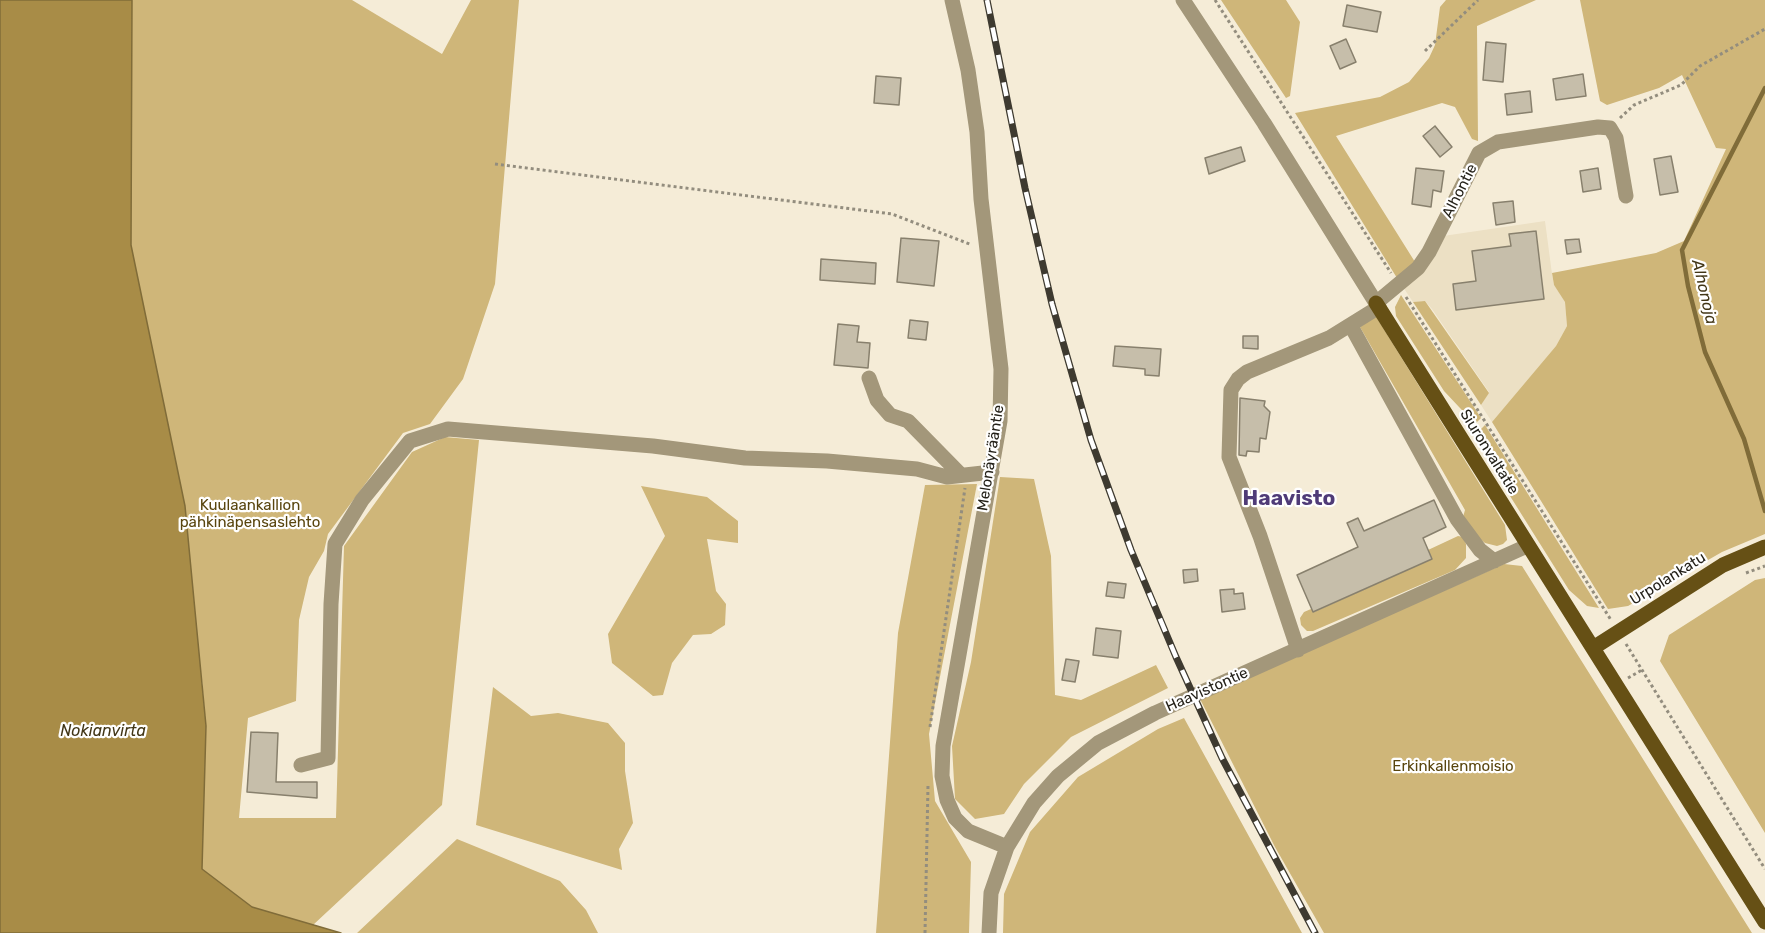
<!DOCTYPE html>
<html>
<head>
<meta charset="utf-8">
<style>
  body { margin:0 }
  canvas { display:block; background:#f5ecd7 }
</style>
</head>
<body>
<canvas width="1765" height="933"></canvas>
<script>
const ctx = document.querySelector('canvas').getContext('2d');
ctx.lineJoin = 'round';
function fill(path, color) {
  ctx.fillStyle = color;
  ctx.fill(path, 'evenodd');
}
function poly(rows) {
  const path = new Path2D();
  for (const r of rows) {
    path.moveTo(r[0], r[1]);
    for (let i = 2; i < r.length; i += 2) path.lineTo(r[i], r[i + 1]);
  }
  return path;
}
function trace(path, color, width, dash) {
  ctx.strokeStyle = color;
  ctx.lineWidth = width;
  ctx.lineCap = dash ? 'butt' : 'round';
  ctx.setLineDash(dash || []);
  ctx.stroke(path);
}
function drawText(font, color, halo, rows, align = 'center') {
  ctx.font = font + ' Rubik,sans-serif';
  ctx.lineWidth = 4.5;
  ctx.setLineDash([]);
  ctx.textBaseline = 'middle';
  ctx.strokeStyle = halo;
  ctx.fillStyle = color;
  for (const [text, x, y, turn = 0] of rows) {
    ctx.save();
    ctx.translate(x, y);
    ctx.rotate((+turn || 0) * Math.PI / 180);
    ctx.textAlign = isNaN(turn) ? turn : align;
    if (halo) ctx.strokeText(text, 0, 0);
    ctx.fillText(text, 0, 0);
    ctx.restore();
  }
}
fill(poly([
  [1545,221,1552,274,1554,285,1565,301,1567,326,1556,346,1492,422,1481,405,1489,392,1432,309,1425,301,1413,302,1403,287,1443,236]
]), '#ece0c4');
fill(poly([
  [132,0,352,0,442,54,471,0,519,0,495,284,463,379,430,424,403,433,328,534,324,551,309,577,299,620,296,701,248,718,239,818,336,818,344,546,412,452,445,437,479,440,442,805,313,925,252,907,202,869,206,726,202,680,134,289,130,231],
  [1221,0,1286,0,1300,22,1290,96,1286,98],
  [1446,0,1536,0,1477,26,1478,141,1472,139,1455,107,1442,103,1336,136,1415,262,1397,278,1295,113,1380,97,1409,82,1429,58,1435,45,1440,7],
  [1580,0,1765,0,1765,534,1722,552,1628,606,1608,609,1492,422,1556,346,1567,326,1565,302,1554,285,1552,273,1656,253,1684,241,1726,149,1716,148,1682,75,1659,88,1607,105,1600,101],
  [1401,295,1481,418,1475,424,1444,391,1396,316,1395,307],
  [1425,301,1489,393,1481,405,1413,302],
  [1375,315,1505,525,1507,540,1503,544,1497,546,1485,543,1474,534,1463,517,1465,510,1360,327],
  [1485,425,1599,608,1587,606,1569,590,1510,496,1479,431],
  [1000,477,1034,479,1051,556,1055,695,1081,700,1156,665,1168,688,1071,737,1024,784,1004,814,975,819,955,799,952,746,971,662],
  [977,484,929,734,935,801,971,862,969,933,876,933,898,633,925,485],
  [641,486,707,497,738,521,738,543,707,539,716,591,726,604,725,625,711,634,693,635,672,663,663,695,653,696,612,663,608,634,665,536],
  [1458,536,1463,537,1466,544,1466,558,1455,570,1313,631,1307,631,1301,625,1300,618,1304,612,1311,609,1314,612,1432,559,1428,550],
  [1504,564,1522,566,1752,933,1324,933,1275,847,1200,699],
  [1765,578,1765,833,1660,661,1669,635,1755,580],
  [493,687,531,716,558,713,608,723,625,743,625,771,633,823,619,849,622,870,476,825],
  [1184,718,1302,933,1003,933,1004,894,1030,832,1078,777,1158,729],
  [457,839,560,881,586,910,598,933,357,933]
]), '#cfb679');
const water = poly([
  [0,0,132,0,131,245,185,506,206,726,202,869,252,907,341,933,0,933,0,0]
]);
fill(water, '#a88c47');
trace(water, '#806c39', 1.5);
trace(poly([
  [1765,88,1682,250,1688,286,1705,352,1744,439,1765,511]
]), '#806c39', 4.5);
const building = poly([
  [1347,5,1381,12,1377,32,1343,26,1347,5],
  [1346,39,1356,62,1340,69,1330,46,1346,39],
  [1486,42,1506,44,1503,82,1483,80,1486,42],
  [1583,74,1586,96,1556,100,1553,79,1583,74],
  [876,76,901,78,899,105,874,103,876,76],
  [1530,91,1532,112,1507,115,1505,94,1530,91],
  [1435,126,1452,147,1440,157,1423,136,1435,126],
  [1241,147,1245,161,1209,174,1205,158,1241,147],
  [1671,156,1678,192,1660,195,1654,159,1671,156],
  [1416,168,1444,171,1441,192,1433,190,1431,207,1412,204,1416,168],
  [1598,168,1601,189,1583,192,1580,171,1598,168],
  [1513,201,1515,222,1496,225,1493,203,1513,201],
  [1536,231,1544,299,1456,310,1453,284,1476,281,1472,251,1511,246,1509,234,1536,231],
  [901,238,939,241,934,286,897,282,901,238],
  [1579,239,1581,252,1567,254,1565,240,1579,239],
  [821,259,876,263,875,284,820,280,821,259],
  [910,320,928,322,926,340,908,338,910,320],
  [838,324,859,326,857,342,870,343,868,368,834,365,838,324],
  [1243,336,1258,336,1258,349,1243,348,1243,336],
  [1115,346,1161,349,1159,376,1145,375,1145,369,1113,366,1115,346],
  [1240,398,1265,401,1264,406,1270,412,1266,439,1260,438,1259,452,1247,451,1246,456,1239,455,1240,398],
  [1434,500,1446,527,1423,538,1432,559,1313,612,1297,575,1358,547,1347,523,1358,518,1364,531,1434,500],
  [1197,569,1198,581,1184,583,1183,570,1197,569],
  [1108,582,1126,584,1124,598,1106,596,1108,582],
  [1234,589,1234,594,1243,593,1245,609,1222,612,1220,590,1234,589],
  [1096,628,1121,631,1118,658,1093,655,1096,628],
  [1066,659,1079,661,1075,682,1062,680,1066,659],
  [251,732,278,733,276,782,317,782,317,798,247,792,251,732]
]);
fill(building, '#c6beaa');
trace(building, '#88806d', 1.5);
trace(poly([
  [1215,0,1391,273],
  [1425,51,1478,0],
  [1620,118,1634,105,1681,85,1700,66,1765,29],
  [495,164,892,214,972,245],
  [1406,297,1611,620],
  [1746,573,1765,566],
  [1626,644,1765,869],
  [1628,678,1642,670],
  [930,727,965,488],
  [925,933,928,785]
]), '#938d7e', 3, [3, 3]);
trace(poly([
  [952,0,968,70,977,132,981,199,1001,369,1000,421,943,746,942,776,947,800,955,818,968,831,1007,847],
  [1183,0,1264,123,1376,303,1418,268,1429,252,1479,153,1498,142,1598,127,1610,128,1616,138,1626,196],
  [1351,326,1457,519,1480,550,1494,561],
  [869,378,877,400,890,415,908,421,961,475],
  [1298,650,1260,536,1229,457,1231,390,1238,379,1247,372,1329,338,1379,307],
  [301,765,328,758,331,604,335,544,362,500,410,441,448,429,653,446,745,458,827,461,917,469,947,477,992,472],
  [989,933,991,893,1007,847,1034,803,1058,776,1098,743,1155,713,1527,546]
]), '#a3977a', 15);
trace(poly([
  [1376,303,1765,922],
  [1593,648,1723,565,1765,547]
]), '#665015', 15);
const rail = poly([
  [987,0,1025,188,1052,304,1091,440,1131,550,1176,657,1222,758,1315,933]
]);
trace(rail, '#3e3a30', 7);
trace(rail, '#fff', 4.5, [14]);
drawText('15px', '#242119', '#fff', [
  ["Alhontie",1460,191,-63],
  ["Siuronvaltatie",1489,452,58],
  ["Melonäyrääntie",991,458,-81],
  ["Urpolankatu",1668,579,-32],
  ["Haavistontie",1207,690,-24]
]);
drawText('15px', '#59450e', '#fff', [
  ["Kuulaankallion",250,506],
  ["pähkinäpensaslehto",250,523],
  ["Erkinkallenmoisio",1453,767]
]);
drawText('italic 16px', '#423617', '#fff', [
  ["Alhonoja",1704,292,77],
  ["Nokianvirta",103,731]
]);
drawText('bold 21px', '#4f3b77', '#fff', [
  ["Haavisto",1289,499]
]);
</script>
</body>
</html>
